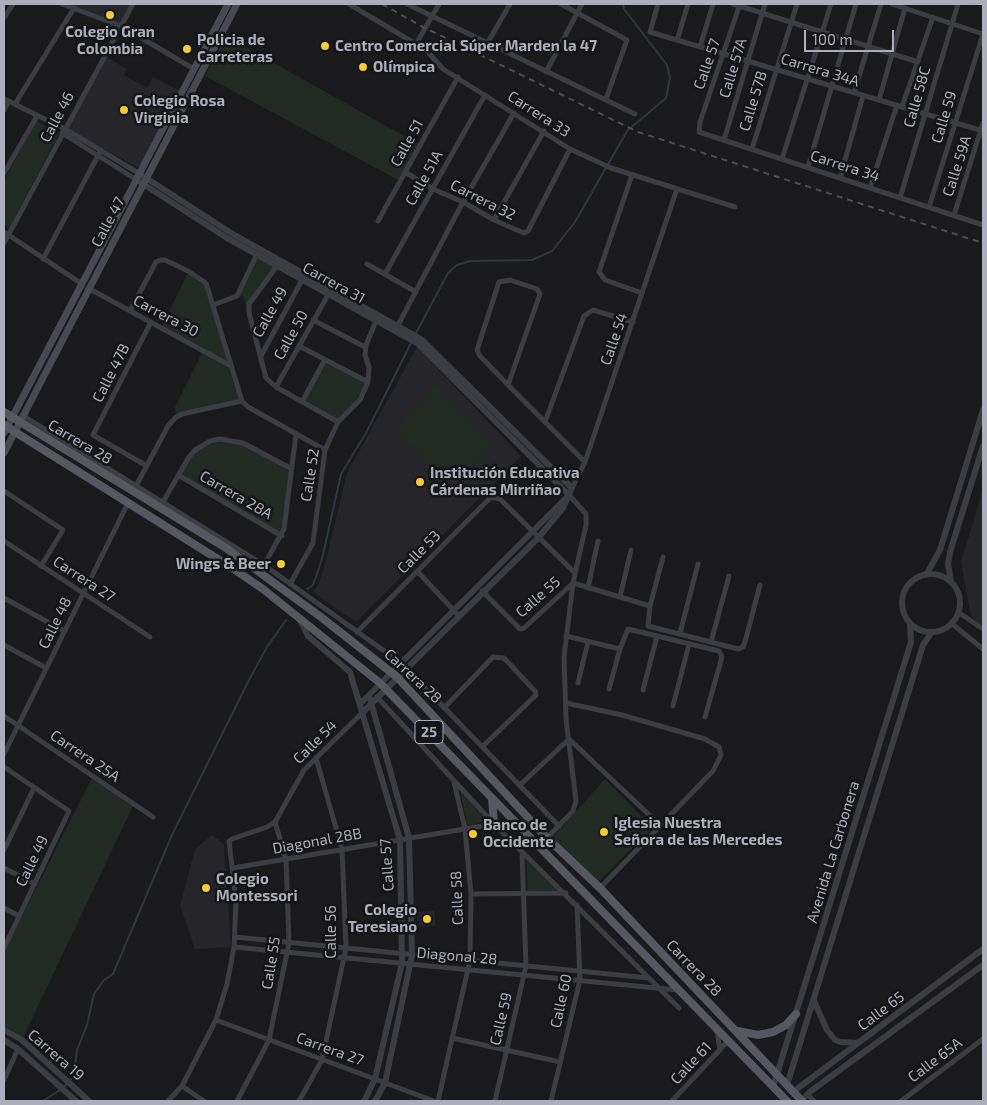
<!DOCTYPE html>
<html>
<head>
<meta charset="utf-8">
<style>
  body { margin:0 }
  #map { position:relative; width:987px; height:1105px; overflow:hidden; background:#1a191c; font-family:"Exo 2",sans-serif }
  canvas { display:block }
  .frame { position:absolute; inset:0; border:5px solid #acafbb; pointer-events:none }
  .scale { position:absolute; left:804px; top:30px; width:90px; height:22px; box-sizing:border-box; border:2px solid #acafbb; border-top:0; padding-left:6px; font-size:15px; line-height:18px; white-space:nowrap; color:#acafbb; -webkit-text-stroke:4px #151417; paint-order:stroke }
</style>
</head>
<body>
<div id="map">
<canvas width="987" height="1105"></canvas>
<div class="frame"></div>
<div class="scale">100 m</div>
</div>
<script>
const ctx = document.querySelector('canvas').getContext('2d');
ctx.lineJoin = 'round';
function fill(path, color) {
  ctx.fillStyle = color;
  ctx.fill(path, 'evenodd');
}
function poly(rows) {
  const path = new Path2D();
  for (const r of rows) {
    if (r.length === 3) {
      path.moveTo(r[0] + r[2], r[1]);
      path.arc(r[0], r[1], r[2], 0, 2 * Math.PI);
      continue;
    }
    path.moveTo(r[0], r[1]);
    for (let i = 2; i < r.length; i += 2) path.lineTo(r[i], r[i + 1]);
  }
  return path;
}
function trace(path, color, width, dash) {
  ctx.strokeStyle = color;
  ctx.lineWidth = width;
  ctx.lineCap = dash ? 'butt' : 'round';
  ctx.setLineDash(dash || []);
  ctx.stroke(path);
}
function drawText(font, color, halo, rows, align = 'center') {
  ctx.font = font + ' "Exo 2",sans-serif';
  ctx.lineWidth = 5;
  ctx.setLineDash([]);
  ctx.textBaseline = 'middle';
  ctx.strokeStyle = halo;
  ctx.fillStyle = color;
  for (const [text, x, y, turn = 0] of rows) {
    ctx.save();
    ctx.translate(x, y);
    ctx.rotate((+turn || 0) * Math.PI / 180);
    ctx.textAlign = isNaN(turn) ? turn : align;
    if (halo) ctx.strokeText(text, 0, 0);
    ctx.fillText(text, 0, 0);
    ctx.restore();
  }
}
fill(poly([
  [65,4,133,4,121,26],
  [106,57,127,69,124,75,147,88,153,77,180,91,139,168,67,129],
  [417,347,521,456,356,622,313,592,318,586,324,568,347,473],
  [983,489,983,627,971,617,961,562],
  [212,835,224,844,231,947,195,949,180,906,195,849],
  [434,911,436,926,419,927,418,912]
]), '#262529');
fill(poly([
  [226,36,420,145,400,181,205,76],
  [36,121,59,134,9,228,4,225,4,180],
  [257,254,277,266,249,304,245,303,243,296,238,296],
  [188,272,203,283,211,295,230,365,162,327],
  [203,351,231,366,240,400,176,415,175,407],
  [325,361,368,382,360,400,338,422,302,402],
  [435,385,494,444,450,488,396,429],
  [233,439,292,469,282,536,178,475,189,457,210,441],
  [93,776,134,804,22,1040,4,1030,4,951],
  [605,779,653,828,598,882,552,838],
  [460,790,487,822,467,825],
  [526,860,557,890,528,892]
]), '#212a23');
trace(poly([
  [415,335,448,273,457,265,470,261,532,260,552,251,575,222,627,131,666,98,670,78,667,65,624,9,623,4],
  [307,589,313,585,322,559,341,474,366,433,412,341],
  [64,1087,74,1076,77,1050,87,1025,94,994,104,980,113,974,172,835,249,680,267,647,286,620],
  [43,1101,60,1090]
]), '#2f3640', 2);
trace(poly([
  [62,4,121,26,194,69],
  [349,4,426,50,443,69,570,149,611,168,735,207],
  [407,4,635,114],
  [561,4,627,40,606,99],
  [658,4,650,32,983,131],
  [733,4,918,62],
  [740,4,700,122,699,132,983,225],
  [892,4,983,34],
  [4,18,13,4],
  [677,40,688,4],
  [416,44,439,4],
  [487,44,510,4],
  [700,47,713,4],
  [546,72,582,4],
  [854,93,881,4],
  [4,99,65,129,140,174],
  [879,100,905,8],
  [15,104,74,8],
  [902,107,933,17],
  [4,110,9,101],
  [62,133,137,180],
  [724,140,765,4],
  [752,149,797,4],
  [782,159,831,4],
  [808,167,856,4],
  [405,172,433,189,463,202,494,220,524,233,528,231,570,149],
  [4,173,37,116],
  [632,175,599,272,605,280,642,293],
  [840,178,863,96],
  [870,188,897,105],
  [900,198,958,4],
  [929,207,983,34],
  [954,215,983,123],
  [494,220,544,131],
  [378,221,458,77],
  [4,232,82,284],
  [4,243,133,4],
  [43,259,101,150],
  [367,264,416,292],
  [277,266,249,304,249,313,266,378,276,387,338,422],
  [385,274,485,95],
  [88,288,231,366],
  [213,305,237,296,257,254],
  [130,311,156,262,161,260,165,260,188,271,206,283,242,401,248,407,325,450],
  [313,320,365,347],
  [396,329,463,202,514,113],
  [299,346,368,382],
  [261,356,302,280],
  [508,385,540,294,537,289,510,280,499,282,477,350,480,356,508,385,585,462],
  [276,387,328,295],
  [302,402,324,361],
  [22,415,264,565,401,663,559,826],
  [545,422,584,316,593,310,633,322],
  [147,466,93,435,151,322],
  [178,475,282,536],
  [136,486,168,426,175,418,182,414,242,401],
  [572,488,585,462,677,189],
  [4,491,63,530,41,566],
  [163,502,189,457,195,450,210,441,220,439,243,443,292,469],
  [4,541,150,637],
  [264,565,284,529,296,434],
  [418,572,459,616],
  [290,584,313,543,325,450,338,422,360,400,368,382,369,367,365,355,366,345,376,321],
  [588,588,598,541],
  [482,591,520,629,524,628,573,583,650,606,648,626,738,649,743,647,745,642,760,585],
  [620,597,631,550],
  [4,598,64,631],
  [650,606,663,557],
  [958,612,983,629],
  [951,623,983,649],
  [357,632,491,497,500,499,575,573],
  [680,633,698,564],
  [566,636,620,649,628,629,719,651,722,657,705,717],
  [711,642,729,576],
  [4,645,46,668],
  [578,683,588,642],
  [609,689,620,649],
  [643,690,657,636],
  [377,697,494,824,679,1008],
  [566,703,622,715,705,739,719,747,721,755,713,771,600,888],
  [673,706,689,644],
  [444,708,493,657,504,658,535,691,536,695,483,746],
  [4,716,153,817],
  [4,754,128,503],
  [4,767,69,811,4,948],
  [520,785,569,739,660,825],
  [547,838,573,811,576,801,566,719,564,657,573,583,586,525,586,514,569,495],
  [4,850,34,788],
  [4,868,35,884],
  [233,868,494,824],
  [471,894,566,893],
  [4,908,19,916],
  [235,937,649,978],
  [234,947,677,990],
  [216,1020,434,1101],
  [717,1031,720,1050],
  [452,1038,560,1062],
  [4,1080,18,1049],
  [182,1086,204,1101],
  [807,1094,814,1101],
  [168,1101,182,1086,216,1020,227,984,234,947,236,902,229,841,232,839,267,827,275,822,304,770,363,712],
  [237,1101,269,1040,289,943,286,859,275,822],
  [299,1101,322,1060,346,948,342,849,316,758],
  [438,1101,470,960,471,894,465,829,454,782],
  [495,1101,526,966,522,852],
  [551,1101,580,980,577,905],
  [672,1101,728,1041],
  [901,1101,983,1039]
]), '#3c3c43', 5);
trace(poly([
  [140,174,231,233,421,339,572,488,563,508,538,538,363,712],
  [137,180,227,238,417,343,569,495],
  [931,603,29],
  [926,575,940,550,983,410],
  [951,582,948,564,950,552,983,446],
  [300,620,308,636,350,672,400,840,402,963,375,1079,364,1101],
  [369,695,409,838,412,955,385,1083,375,1101],
  [360,704,568,496],
  [814,1001,827,1030,835,1040,841,1042,858,1043],
  [4,1030,22,1040,89,1101],
  [4,1040,18,1049,76,1101],
  [787,1085,923,645,932,632],
  [773,1087,911,642,910,624],
  [793,1092,983,949],
  [801,1101,811,1091,983,965]
]), '#3c3c43', 6);
trace(poly([
  [4,433,228,4],
  [4,453,237,4]
]), '#484951', 7);
trace(poly([
  [4,412,226,548,321,617,397,677,547,838,600,888,802,1101],
  [4,425,232,568,263,589,380,683,787,1101],
  [492,798,494,824],
  [738,1031,758,1035,773,1032,786,1025,796,1014]
]), '#565760', 8);
trace(poly([
  [382,4,421,26,638,132,983,243]
]), '#4d4e56', 2, [6, 5]);
for (const [x, y, r, color] of [
  [110,15,5,"#f5cc37"],
  [325,46,5,"#f5cc37"],
  [187,49,5,"#f5cc37"],
  [363,67,5,"#f5cc37"],
  [124,110,5,"#f5cc37"],
  [420,482,5,"#f5cc37"],
  [281,564,5,"#f5cc37"],
  [604,832,5,"#f5cc37"],
  [473,834,5,"#f5cc37"],
  [206,888,5,"#f5cc37"],
  [427,919,5,"#f5cc37"]
]) {
  const dot = new Path2D();
  dot.arc(x, y, r, 0, 2 * Math.PI);
  ctx.fillStyle = color;
  ctx.fill(dot);
  trace(dot, '#151417', 2);
}
for (const [x, y, w] of [
  [429,732,28]
]) {
  const box = new Path2D();
  box.roundRect(x - w / 2, y - 11.5, w, 23, 4);
  ctx.fillStyle = '#151417';
  ctx.fill(box);
  trace(box, '#acafbb', 1);
}
drawText('bold 14px', '#acafbb', null, [
  ["25",429,732]
]);
drawText('bold 15px', '#acafbb', '#151417', [
  ["Colegio Gran",110,32,"center"],
  ["Colombia",110,49,"center"],
  ["Policia de",197,40],
  ["Carreteras",197,57],
  ["Centro Comercial Súper Marden la 47",335,46],
  ["Olímpica",373,67],
  ["Colegio Rosa",134,101],
  ["Virginia",134,118],
  ["Institución Educativa",430,473],
  ["Cárdenas Mirriñao",430,490],
  ["Wings & Beer",271,564,"right"],
  ["Iglesia Nuestra",614,823],
  ["Señora de las Mercedes",614,840],
  ["Banco de",483,825],
  ["Occidente",483,842],
  ["Colegio",216,879],
  ["Montessori",216,896],
  ["Colegio",417,910,"right"],
  ["Teresiano",417,927,"right"]
], 'left');
drawText('15px', '#acafbb', '#151417', [
  ["Calle 57",707,64,-71],
  ["Calle 57A",733,68,-73],
  ["Carrera 34A",820,70,17],
  ["Calle 58C",917,97,-74],
  ["Calle 57B",753,101,-73],
  ["Carrera 33",539,114,33],
  ["Calle 46",57,117,-62],
  ["Calle 59",944,117,-73],
  ["Calle 51",407,143,-61],
  ["Carrera 34",845,166,18],
  ["Calle 59A",957,166,-72],
  ["Calle 51A",424,178,-61],
  ["Carrera 32",483,200,27],
  ["Calle 47",108,222,-62],
  ["Carrera 31",334,283,29],
  ["Calle 49",270,312,-61],
  ["Carrera 30",166,316,28],
  ["Calle 50",291,335,-61],
  ["Calle 54",614,339,-71],
  ["Calle 47B",111,373,-63],
  ["Carrera 28",80,442,31],
  ["Calle 52",310,475,-81],
  ["Carrera 28A",236,495,30],
  ["Calle 53",419,552,-45],
  ["Carrera 27",84,579,33],
  ["Calle 55",538,597,-41],
  ["Calle 48",55,623,-64],
  ["Carrera 28",413,676,43],
  ["Calle 54",315,742,-45],
  ["Carrera 25A",85,756,34],
  ["Diagonal 28B",317,841,-10],
  ["Avenida La Carbonera",833,852,-73],
  ["Calle 49",32,861,-64],
  ["Calle 57",387,865,-94],
  ["Calle 58",457,898,-92],
  ["Calle 56",331,932,-90],
  ["Diagonal 28",457,956,5],
  ["Calle 55",271,963,-81],
  ["Carrera 28",694,968,46],
  ["Calle 60",561,1001,-78],
  ["Calle 65",881,1011,-37],
  ["Calle 59",501,1019,-77],
  ["Carrera 27",330,1049,20],
  ["Carrera 19",56,1055,41],
  ["Calle 65A",935,1060,-37],
  ["Calle 61",691,1063,-47]
]);
</script>
</body>
</html>
